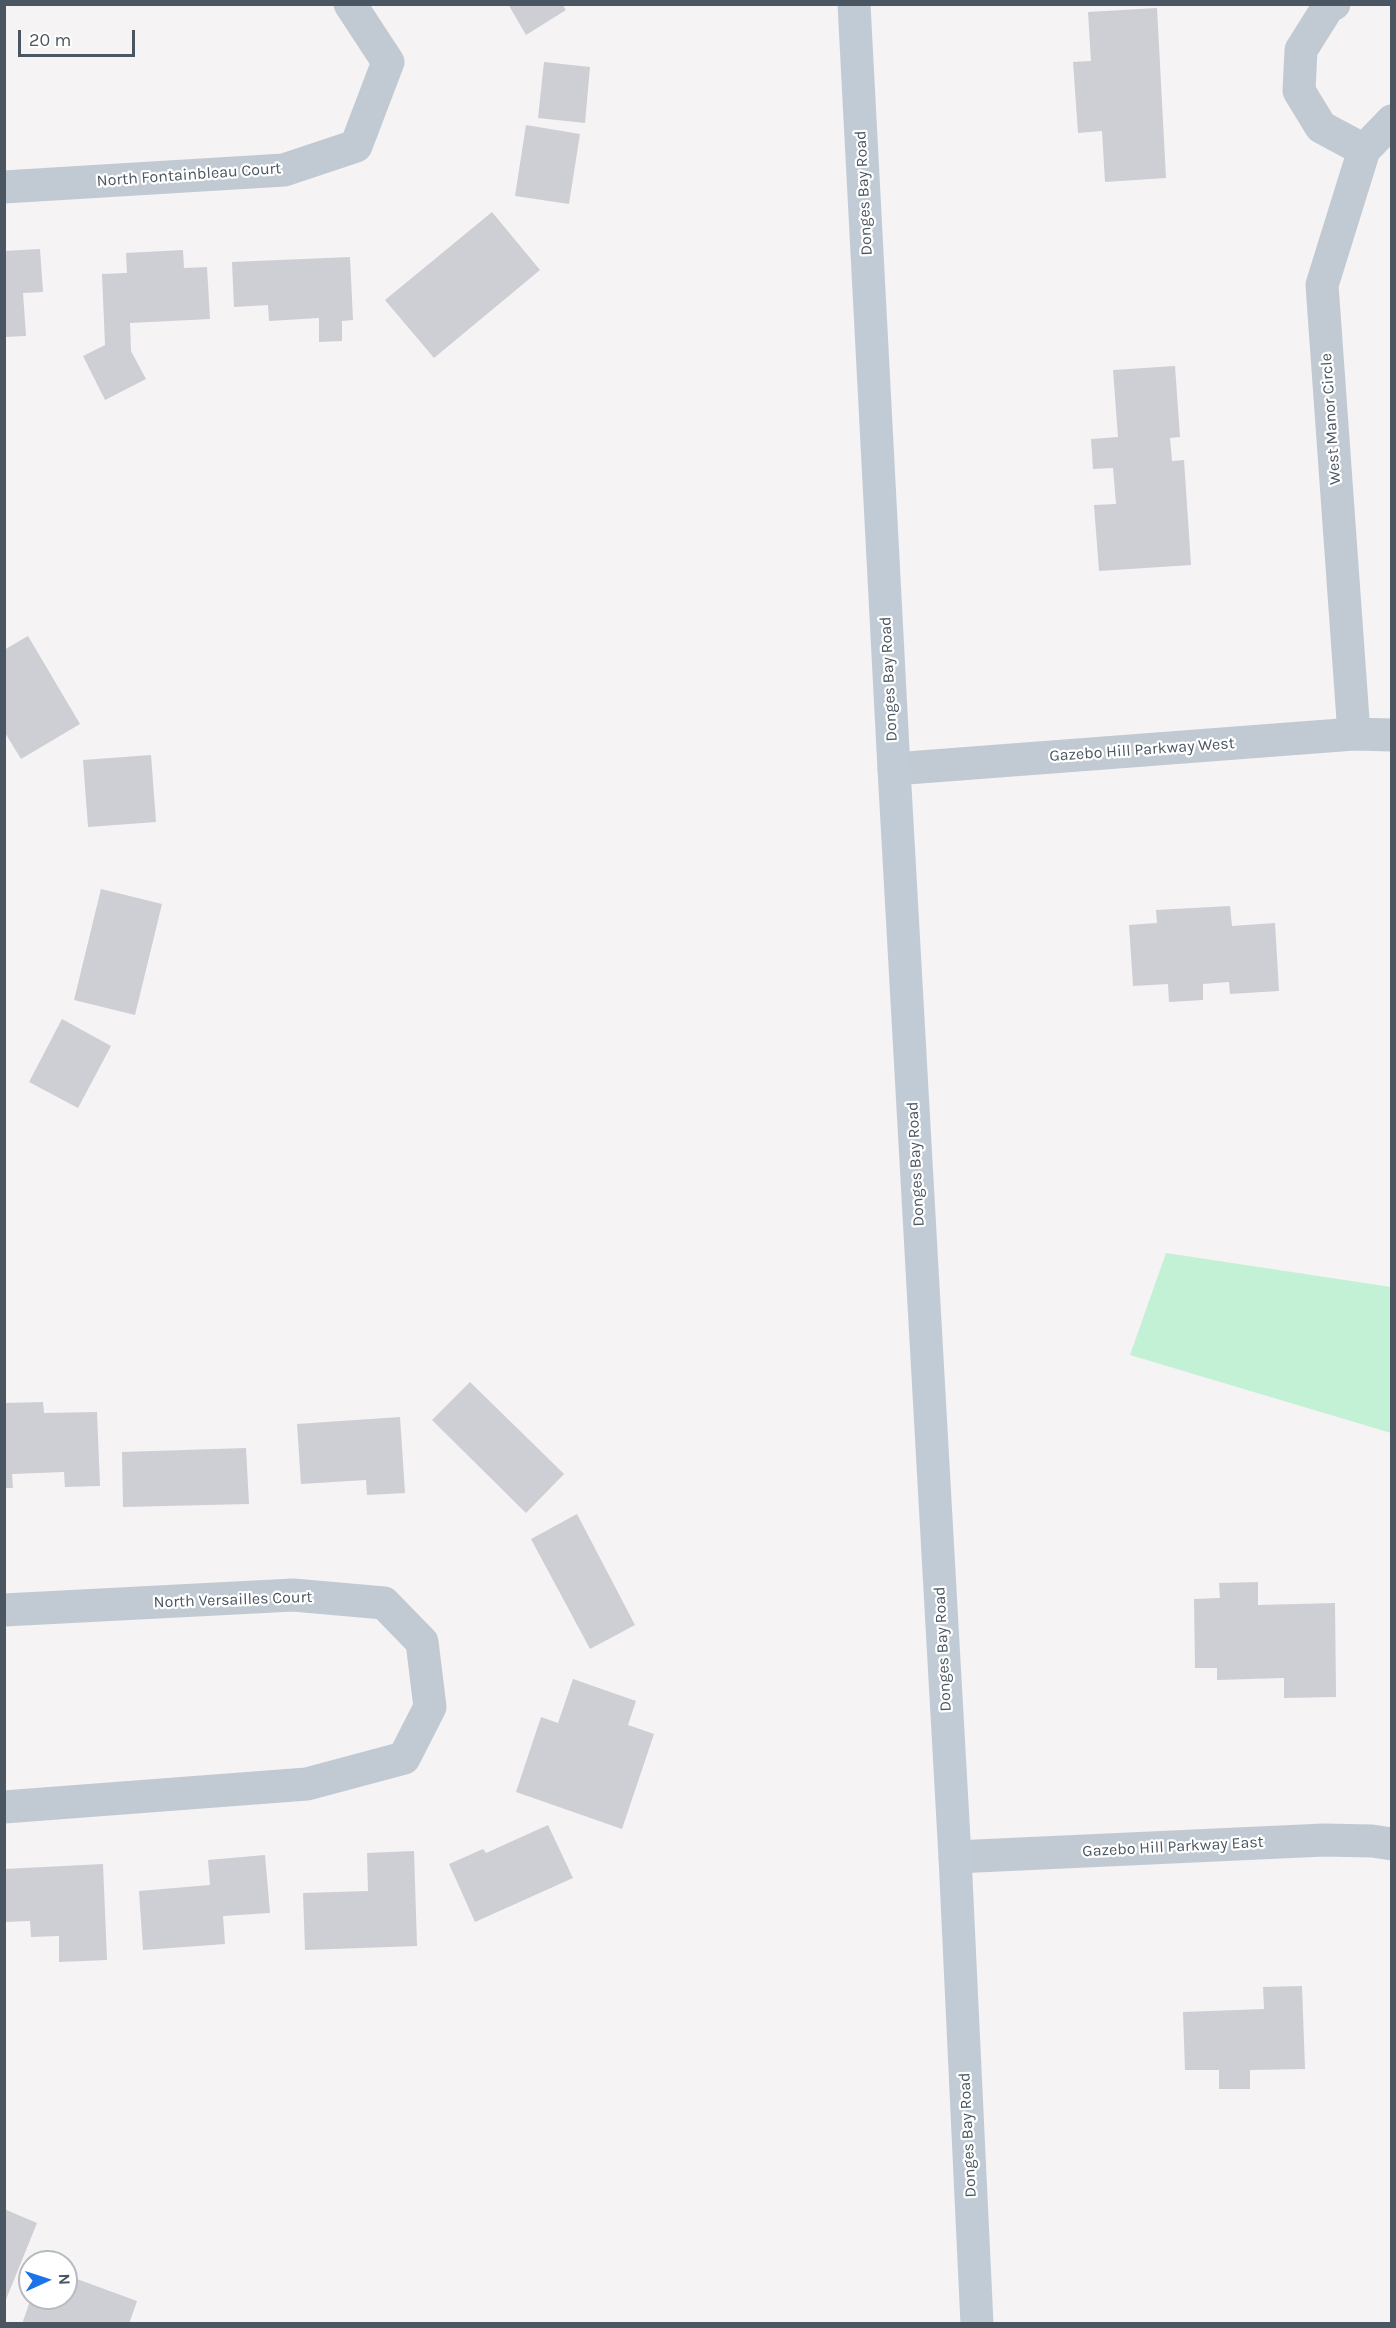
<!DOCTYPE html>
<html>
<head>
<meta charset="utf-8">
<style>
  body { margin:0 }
  #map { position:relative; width:1396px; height:2328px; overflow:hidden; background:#f5f3f3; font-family:Karla,sans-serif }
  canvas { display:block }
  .frame { position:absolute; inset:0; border:6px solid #4a5661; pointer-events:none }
  .north { position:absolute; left:18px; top:2250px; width:60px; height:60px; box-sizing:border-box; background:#fff; border:2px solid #b7bbc0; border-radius:50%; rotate:87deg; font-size:16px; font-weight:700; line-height:24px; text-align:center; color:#4a5661 }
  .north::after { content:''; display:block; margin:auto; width:21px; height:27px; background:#1a73e8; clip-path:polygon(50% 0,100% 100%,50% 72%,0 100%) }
  .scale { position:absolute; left:18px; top:30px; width:117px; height:27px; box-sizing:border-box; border:3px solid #4a5661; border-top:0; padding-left:8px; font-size:18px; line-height:21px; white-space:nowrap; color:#4a5661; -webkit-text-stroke:4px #fff; paint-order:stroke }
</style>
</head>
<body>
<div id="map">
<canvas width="1396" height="2328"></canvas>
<div class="frame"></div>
<div class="north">N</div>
<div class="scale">20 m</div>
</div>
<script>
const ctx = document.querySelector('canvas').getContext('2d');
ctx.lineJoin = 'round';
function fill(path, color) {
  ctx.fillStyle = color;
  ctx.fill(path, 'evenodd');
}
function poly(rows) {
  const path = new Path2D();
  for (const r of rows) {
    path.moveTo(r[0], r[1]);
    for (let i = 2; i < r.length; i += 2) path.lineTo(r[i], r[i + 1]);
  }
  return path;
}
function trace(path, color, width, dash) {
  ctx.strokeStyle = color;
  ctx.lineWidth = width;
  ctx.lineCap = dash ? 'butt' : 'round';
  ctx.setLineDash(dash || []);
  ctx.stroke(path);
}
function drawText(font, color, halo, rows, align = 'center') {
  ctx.font = font + ' Karla,sans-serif';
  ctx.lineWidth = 4.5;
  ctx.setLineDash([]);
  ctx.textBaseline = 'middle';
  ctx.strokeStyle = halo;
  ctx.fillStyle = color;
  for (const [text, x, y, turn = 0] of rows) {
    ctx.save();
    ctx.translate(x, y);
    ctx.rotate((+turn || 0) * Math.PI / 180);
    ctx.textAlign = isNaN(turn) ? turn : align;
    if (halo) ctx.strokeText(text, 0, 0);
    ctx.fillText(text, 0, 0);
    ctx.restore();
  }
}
fill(poly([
  [1166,1253,1391,1287,1391,1433,1130,1355]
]), '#c3f1d5');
fill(poly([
  [508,4,562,4,566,10,526,35],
  [1157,8,1166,178,1105,182,1102,131,1078,133,1073,62,1091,61,1088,12],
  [544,62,590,67,585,123,538,118],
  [526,125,580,134,569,204,515,196],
  [492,212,540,270,434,358,385,300],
  [40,249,43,292,23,293,26,336,4,337,4,251],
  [183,250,184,268,207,267,210,319,130,323,131,351,146,379,105,400,83,356,105,345,102,274,127,273,126,253],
  [350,257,353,320,342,321,342,341,319,342,319,318,269,321,268,305,234,307,232,262],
  [1175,366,1180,437,1170,438,1172,461,1184,460,1191,565,1099,571,1094,505,1116,504,1113,468,1093,469,1091,439,1118,437,1113,370],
  [28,636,80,724,21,759,4,731,4,650],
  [151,755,156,822,88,827,83,760],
  [101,889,162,904,135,1015,74,1000],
  [1230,906,1232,926,1275,923,1279,991,1230,994,1229,982,1203,984,1203,1000,1169,1002,1168,984,1133,986,1129,925,1157,923,1156,910],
  [62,1019,111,1046,78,1108,29,1082],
  [470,1382,564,1474,526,1513,432,1420],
  [43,1402,44,1413,97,1412,100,1486,65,1487,64,1472,12,1474,13,1488,4,1488,4,1403],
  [400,1417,405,1493,367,1495,366,1480,301,1484,297,1424],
  [246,1448,249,1504,123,1507,122,1452],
  [577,1514,635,1625,590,1649,531,1539],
  [1258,1582,1258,1605,1335,1603,1336,1697,1284,1698,1284,1678,1217,1680,1217,1668,1195,1668,1194,1599,1220,1598,1219,1583],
  [573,1679,636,1701,628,1725,654,1734,622,1829,516,1792,541,1717,558,1723],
  [548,1825,573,1878,475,1922,449,1864,483,1849,486,1853],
  [414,1851,417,1946,305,1950,303,1893,368,1891,367,1853],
  [265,1855,270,1913,223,1916,225,1944,143,1950,139,1891,210,1885,208,1860],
  [103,1864,107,1960,59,1962,59,1936,31,1937,30,1921,4,1922,4,1869],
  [1302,1986,1305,2069,1250,2070,1250,2089,1219,2089,1219,2070,1185,2070,1183,2012,1264,2009,1263,1987],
  [4,2209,37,2223,5,2302,4,2302],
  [66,2275,137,2301,129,2324,22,2324,31,2298,66,2298]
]), '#cdcfd5');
trace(poly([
  [1334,4,1328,7,1301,50,1299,91,1321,127,1364,150],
  [4,187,284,170,356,146,388,62,350,4],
  [1354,734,1322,285,1364,150,1392,121],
  [894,769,1354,734,1392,735],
  [4,1610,293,1595,384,1603,422,1642,430,1707,404,1758,307,1784,4,1807],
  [955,1857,1324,1840,1372,1841,1392,1844]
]), '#c1cad2', 33);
trace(poly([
  [854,4,894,769,955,1857,977,2324]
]), '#c1cbd6', 33);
drawText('16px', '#4a5661', '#fff', [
  ["North Fontainbleau Court",189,175,-4],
  ["Donges Bay Road",864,193,-93],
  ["West Manor Circle",1331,419,-94],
  ["Donges Bay Road",889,679,-93],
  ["Gazebo Hill Parkway West",1142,750,-4],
  ["Donges Bay Road",916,1164,-93],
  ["North Versailles Court",233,1600,-2],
  ["Donges Bay Road",943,1649,-93],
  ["Gazebo Hill Parkway East",1173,1847,-3],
  ["Donges Bay Road",968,2135,-93]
]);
</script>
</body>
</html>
